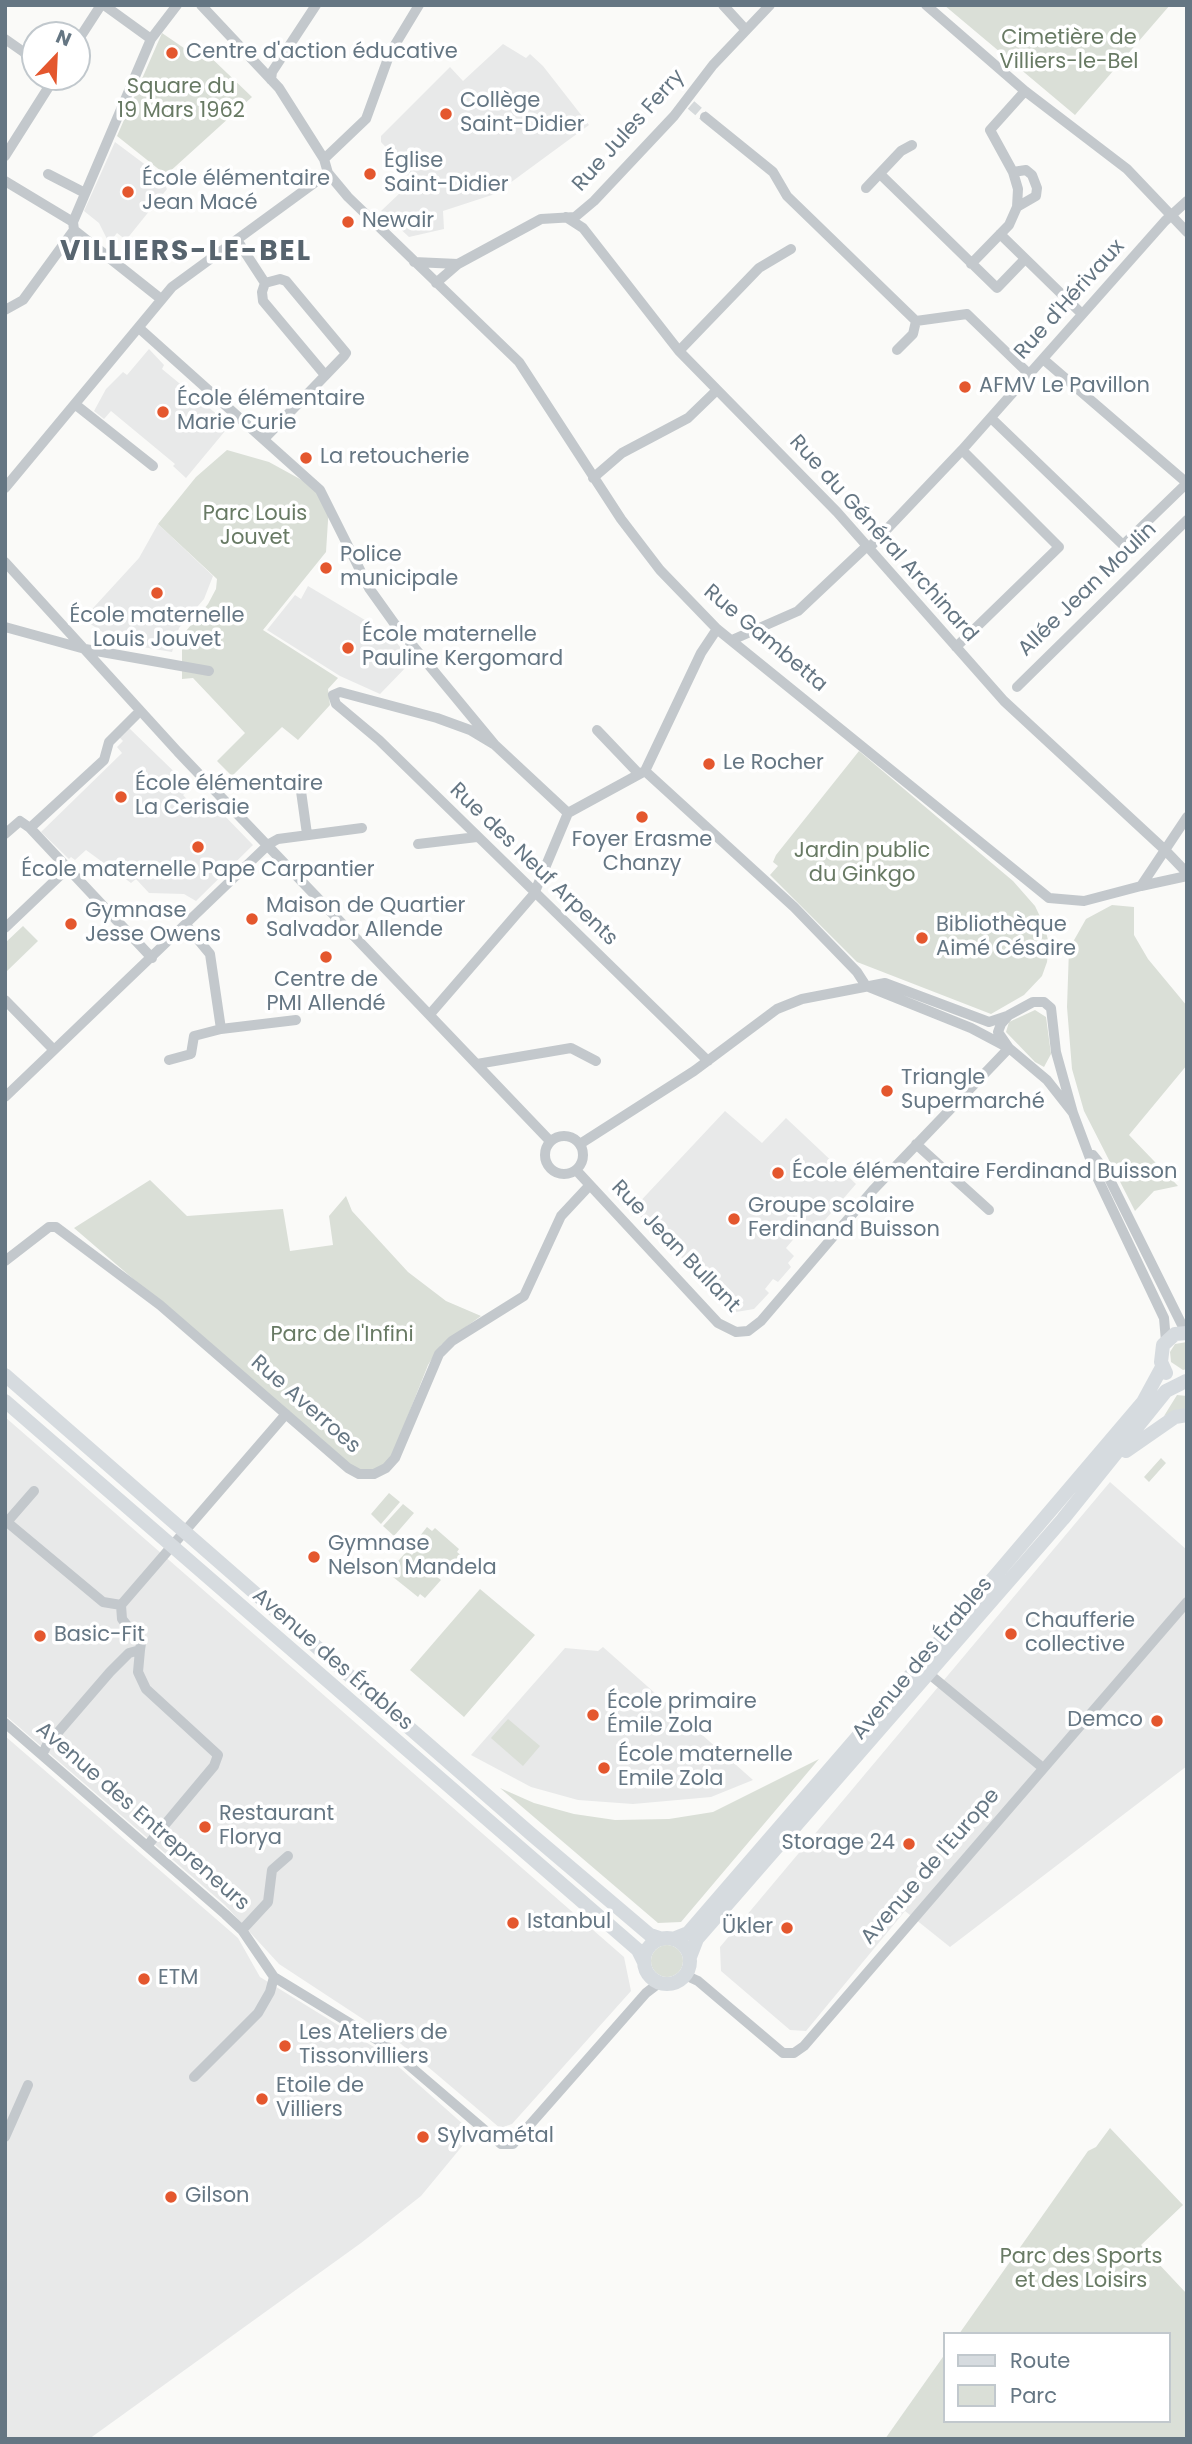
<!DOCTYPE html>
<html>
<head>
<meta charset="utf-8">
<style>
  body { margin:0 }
  #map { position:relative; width:1192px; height:2444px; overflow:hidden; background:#fafaf8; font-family:Poppins,sans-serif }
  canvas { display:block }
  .frame { position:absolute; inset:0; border:7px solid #657683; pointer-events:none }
  .legend { position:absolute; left:943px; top:2332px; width:228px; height:91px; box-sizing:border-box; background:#fff; border:2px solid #c1c8cd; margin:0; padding:9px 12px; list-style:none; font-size:21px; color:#657683 }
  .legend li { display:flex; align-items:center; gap:14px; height:35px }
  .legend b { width:35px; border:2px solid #c1c8cd }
  .north { position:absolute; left:21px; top:21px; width:70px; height:70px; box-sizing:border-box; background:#fff; border:2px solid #c1c8cd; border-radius:50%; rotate:23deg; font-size:19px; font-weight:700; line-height:28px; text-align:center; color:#657683 }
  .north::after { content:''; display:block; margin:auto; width:24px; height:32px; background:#e4572e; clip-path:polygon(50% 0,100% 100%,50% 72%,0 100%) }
</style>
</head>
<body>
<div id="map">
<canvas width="1192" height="2444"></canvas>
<div class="frame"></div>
<ul class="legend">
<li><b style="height:9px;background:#d6dbdf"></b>Route</li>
<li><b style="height:19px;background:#dadfd7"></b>Parc</li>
</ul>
<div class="north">N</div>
</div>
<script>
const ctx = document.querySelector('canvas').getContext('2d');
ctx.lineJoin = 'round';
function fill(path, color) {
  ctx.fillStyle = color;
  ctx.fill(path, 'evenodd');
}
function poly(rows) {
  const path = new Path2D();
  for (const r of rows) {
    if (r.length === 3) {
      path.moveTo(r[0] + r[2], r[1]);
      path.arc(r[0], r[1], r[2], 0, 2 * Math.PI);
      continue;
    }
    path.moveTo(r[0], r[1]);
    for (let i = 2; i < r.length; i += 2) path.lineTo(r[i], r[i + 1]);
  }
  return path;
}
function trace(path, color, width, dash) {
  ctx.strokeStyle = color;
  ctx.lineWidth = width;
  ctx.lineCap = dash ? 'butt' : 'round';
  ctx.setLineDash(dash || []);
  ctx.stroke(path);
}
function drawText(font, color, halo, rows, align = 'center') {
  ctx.font = font + ' Poppins,sans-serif';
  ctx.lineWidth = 7;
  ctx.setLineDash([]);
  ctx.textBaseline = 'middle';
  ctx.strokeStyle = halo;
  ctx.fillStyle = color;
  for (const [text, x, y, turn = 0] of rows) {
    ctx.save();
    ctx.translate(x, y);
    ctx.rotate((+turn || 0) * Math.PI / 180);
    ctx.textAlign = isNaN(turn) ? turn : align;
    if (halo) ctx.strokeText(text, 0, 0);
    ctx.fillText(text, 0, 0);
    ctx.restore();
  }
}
fill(poly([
  [503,44,526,58,530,54,543,66,589,125,495,194,443,211,444,229,409,237,381,211,402,191,403,179,386,161,392,154,381,142,381,136,450,67,463,81],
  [115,142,159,175,167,189,126,240,117,233,109,243,99,223,84,211],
  [149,349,164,365,162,369,230,425,186,478,173,466,175,464,111,411,104,419,94,411,106,389,123,372,127,375],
  [158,524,213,576,204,599,179,628,172,652,119,643,83,619,139,558],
  [308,586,390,635,412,661,380,694,340,676,267,630,295,595,301,599],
  [129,728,191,788,183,795,195,808,203,800,216,814,220,811,253,845,196,901,184,894,149,893,136,879,131,883,86,850,75,860,71,857,69,859,41,832,122,753,117,747,123,741,119,737],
  [725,1111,762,1143,786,1118,856,1184,812,1235,803,1228,786,1248,794,1256,788,1263,791,1267,778,1282,773,1279,765,1289,769,1293,754,1309,736,1312,633,1209],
  [5,1417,624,1957,631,1991,512,2124,500,2128,401,2044,279,1964,225,1905,5,1715],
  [1110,1482,1187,1550,1187,1766,950,1947,905,1911,806,2031,790,2030,721,1971,720,1947],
  [603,1647,753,1780,711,1797,633,1804,578,1800,531,1787,471,1755,565,1648,598,1651],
  [5,1736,238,1938,260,1977,382,2052,473,2133,421,2196,361,2243,89,2439,5,2439]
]), '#e8e9e9');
fill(poly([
  [944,5,1170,5,1075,115],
  [162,33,197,57,202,49,252,97,166,175,117,136],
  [227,450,269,462,320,490,329,505,326,552,263,630,338,678,328,689,330,705,298,740,282,727,232,776,217,761,245,733,193,678,182,679,182,636,208,604,216,589,217,579,158,524,196,477],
  [859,751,1013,881,1035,906,1045,927,1049,945,1047,962,1042,976,1024,995,991,1014,857,962,770,875,778,866,773,862,776,855],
  [1112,905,1134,907,1134,935,1148,959,1187,1006,1187,1065,1129,1135,1178,1186,1154,1191,1135,1211,1084,1111,1072,1069,1067,1007,1069,949,1086,919],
  [23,926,38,941,5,973,5,943],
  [1035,1010,1046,1017,1051,1054,1044,1067,1035,1062,1006,1032,1009,1022],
  [150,1180,187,1216,283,1209,290,1251,333,1245,329,1216,346,1196,352,1211,408,1272,446,1301,481,1316,441,1345,428,1365,390,1461,377,1470,364,1471,352,1467,74,1228],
  [1187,1342,1187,1369,1183,1370,1171,1362,1170,1352,1175,1344],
  [1177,1395,1187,1396,1187,1408,1164,1416],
  [1161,1458,1166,1463,1149,1482,1144,1477],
  [389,1493,400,1502,381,1524,371,1514],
  [403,1504,414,1513,394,1536,383,1526],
  [427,1527,432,1531,435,1528,459,1549,457,1552,462,1556,447,1574,441,1570,436,1576,441,1580,425,1598,420,1594,418,1597,393,1577,396,1573,391,1569,407,1551,412,1555,416,1550,412,1546],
  [480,1589,535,1635,464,1717,410,1670],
  [508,1719,540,1746,523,1766,491,1738],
  [819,1759,681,1922,658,1923,500,1788,534,1803,574,1814,615,1820,669,1819,713,1812],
  [667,1961,16],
  [1110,2128,1183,2205,1141,2245,1187,2294,1187,2439,885,2439,945,2354,945,2421,1169,2421,1169,2334,959,2334,1088,2151,1096,2147]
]), '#dadfd7');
trace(poly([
  [691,105,705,117]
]), '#d5d9db', 10, [10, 5]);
trace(poly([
  [104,5,151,39],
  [201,5,279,88,324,159,328,173,348,197,519,362,621,519,660,570,717,629,1049,898,1084,901,1141,886,1187,817],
  [723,5,745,29],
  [926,5,1025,91,1127,169,1187,232],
  [5,39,35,60],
  [77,42,101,5],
  [271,80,272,72,316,5],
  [705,117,773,172,787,196,916,321,967,314,1029,374],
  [5,156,55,77],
  [324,159,366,119,390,53,419,5],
  [1013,172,1026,170,1032,175,1037,188,1036,196,1017,207],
  [48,174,85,193],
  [880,174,997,288,1025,259],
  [5,181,73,222],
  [866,188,901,151,912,145],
  [566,217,583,228,679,351,837,512,1004,701,1165,850,1187,873],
  [74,230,161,299],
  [1000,234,1082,314],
  [237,240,265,283],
  [414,262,458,264,541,219,575,217,594,201,674,116,713,65,770,5],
  [971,264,1009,225,1017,207,1018,189,1013,172,990,130,1025,91],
  [436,283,458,264],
  [5,310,23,300,74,230,73,222,151,39,177,5],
  [139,328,320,490,369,588,394,623,495,745,568,813],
  [897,350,913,334,916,321],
  [679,351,759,268,791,249],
  [76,405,153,466],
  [991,418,1123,545,1187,483,1043,359],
  [264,439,344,356,346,353,286,281,280,279,265,283,262,292,263,301,325,375],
  [593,478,622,453,688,418,717,390],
  [5,488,172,287,328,173],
  [869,548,962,450,1165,221,1187,201],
  [5,562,178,752,550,1141],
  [5,627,85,649,209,671],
  [732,640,798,611,867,546],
  [956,647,1059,547,962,450],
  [1017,687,1187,520],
  [597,730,639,774],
  [495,745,470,730,437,718,340,692,333,695,336,704,379,740,708,1061],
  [645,771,794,907,857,972,866,986],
  [300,784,307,834],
  [30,828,152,958],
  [5,834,20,821,30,828,104,760,109,742,136,715],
  [418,844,477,837],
  [1141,886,1187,876],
  [186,925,210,954,221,1029,296,1020],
  [5,928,68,868],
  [869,987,971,1028,1005,1046],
  [5,1000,54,1050],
  [431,1013,534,894,568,813,645,771,701,653,717,629],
  [169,1060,191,1054,194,1036,221,1029],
  [477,1064,571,1048,596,1061],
  [5,1097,269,844,278,839,362,828],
  [1073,1113,1056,1052,1051,1008,1044,1002,1033,1002,1009,1015,1001,1024,998,1032,1009,1048,1047,1080,1073,1113,1097,1177,1164,1318,1166,1341],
  [564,1155,19],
  [580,1144,694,1071,777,1009,802,999,885,983,989,1022,1007,1016],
  [916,1144,989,1210],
  [1093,1155,1105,1170,1186,1333],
  [576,1170,718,1323,736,1332,748,1331,761,1321,873,1190,1009,1048],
  [5,1261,49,1227,56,1227,160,1305,348,1468,359,1474,374,1474,386,1468,395,1458,439,1354,452,1341,524,1296,561,1216,589,1186],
  [34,1491,7,1522,103,1602,121,1605,122,1619,141,1643,140,1650,129,1653,110,1672,47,1745,42,1755],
  [121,1605,286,1414],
  [140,1650,138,1672,146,1689,218,1755,214,1766,147,1846],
  [928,1673,1043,1768],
  [5,1723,225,1914,242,1930,274,1977,270,1992,258,2013,194,2077],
  [242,1930,268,1902,272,1870,288,1856],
  [685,1975,698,1981,783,2053,794,2053,804,2046,1187,1602],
  [274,1977,384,2044,501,2144,513,2144,646,1993,659,1983],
  [5,2137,28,2085]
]), '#c3c8cc', 10);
trace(poly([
  [1166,1373,1161,1362,1163,1345,1175,1334,1187,1333],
  [5,1375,531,1834,650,1935,662,1939],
  [5,1401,638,1950,644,1962],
  [1126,1451,1175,1417,1187,1415],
  [667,1961,23],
  [673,1939,688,1933,904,1683,1143,1402,1162,1367],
  [690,1957,697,1939,1063,1519,1166,1391,1186,1381]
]), '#d6dbdf', 14);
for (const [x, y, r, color] of [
  [172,53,7,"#e4572e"],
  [446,114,7,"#e4572e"],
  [370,174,7,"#e4572e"],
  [128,192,7,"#e4572e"],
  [348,222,7,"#e4572e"],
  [965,387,7,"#e4572e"],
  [163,412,7,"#e4572e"],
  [306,458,7,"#e4572e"],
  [326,568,7,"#e4572e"],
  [157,593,7,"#e4572e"],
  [348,648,7,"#e4572e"],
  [709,764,7,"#e4572e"],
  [121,797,7,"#e4572e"],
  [642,817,7,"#e4572e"],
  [198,847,7,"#e4572e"],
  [252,919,7,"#e4572e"],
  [71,924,7,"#e4572e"],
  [922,938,7,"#e4572e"],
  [326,957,7,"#e4572e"],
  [887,1091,7,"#e4572e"],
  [778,1173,7,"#e4572e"],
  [734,1219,7,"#e4572e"],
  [314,1557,7,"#e4572e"],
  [1011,1634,7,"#e4572e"],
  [40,1636,7,"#e4572e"],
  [593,1715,7,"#e4572e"],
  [1157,1721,7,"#e4572e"],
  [604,1768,7,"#e4572e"],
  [205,1827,7,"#e4572e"],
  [909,1844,7,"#e4572e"],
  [513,1923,7,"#e4572e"],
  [787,1928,7,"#e4572e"],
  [144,1979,7,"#e4572e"],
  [285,2046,7,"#e4572e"],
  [262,2099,7,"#e4572e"],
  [423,2137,7,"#e4572e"],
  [171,2197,7,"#e4572e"]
]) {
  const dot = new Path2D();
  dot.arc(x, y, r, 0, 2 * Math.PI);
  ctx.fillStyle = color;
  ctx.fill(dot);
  trace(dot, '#fff', 2.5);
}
drawText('21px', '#687a64', '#fff', [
  ["Cimetière de",1069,39],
  ["Villiers-le-Bel",1069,63],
  ["Square du",181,88],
  ["19 Mars 1962",181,112],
  ["Parc Louis",255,515],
  ["Jouvet",255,539],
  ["Jardin public",862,852],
  ["du Ginkgo",862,876],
  ["Parc de l'Infini",342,1336],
  ["Parc des Sports",1081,2258],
  ["et des Loisirs",1081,2282]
]);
drawText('21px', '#657683', '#fff', [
  ["Centre d'action éducative",186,53],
  ["Collège",460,102],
  ["Saint-Didier",460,126],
  ["Église",384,162],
  ["Saint-Didier",384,186],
  ["École élémentaire",142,180],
  ["Jean Macé",142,204],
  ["Newair",362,222],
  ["AFMV Le Pavillon",979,387],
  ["École élémentaire",177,400],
  ["Marie Curie",177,424],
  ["La retoucherie",320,458],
  ["Police",340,556],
  ["municipale",340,580],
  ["École maternelle",157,617,"center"],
  ["Louis Jouvet",157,641,"center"],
  ["École maternelle",362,636],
  ["Pauline Kergomard",362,660],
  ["Le Rocher",723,764],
  ["École élémentaire",135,785],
  ["La Cerisaie",135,809],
  ["Foyer Erasme",642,841,"center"],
  ["Chanzy",642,865,"center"],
  ["École maternelle Pape Carpantier",198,871,"center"],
  ["Maison de Quartier",266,907],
  ["Salvador Allende",266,931],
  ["Gymnase",85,912],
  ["Jesse Owens",85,936],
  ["Bibliothèque",936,926],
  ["Aimé Césaire",936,950],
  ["Centre de",326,981,"center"],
  ["PMI Allendé",326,1005,"center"],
  ["Triangle",901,1079],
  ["Supermarché",901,1103],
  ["École élémentaire Ferdinand Buisson",792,1173],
  ["Groupe scolaire",748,1207],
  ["Ferdinand Buisson",748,1231],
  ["Gymnase",328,1545],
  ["Nelson Mandela",328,1569],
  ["Chaufferie",1025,1622],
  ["collective",1025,1646],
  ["Basic-Fit",54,1636],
  ["École primaire",607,1703],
  ["Émile Zola",607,1727],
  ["Demco",1143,1721,"right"],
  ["École maternelle",618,1756],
  ["Emile Zola",618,1780],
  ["Restaurant",219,1815],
  ["Florya",219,1839],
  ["Storage 24",895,1844,"right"],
  ["Istanbul",527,1923],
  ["Ükler",773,1928,"right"],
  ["ETM",158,1979],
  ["Les Ateliers de",299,2034],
  ["Tissonvilliers",299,2058],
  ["Etoile de",276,2087],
  ["Villiers",276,2111],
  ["Sylvamétal",437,2137],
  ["Gilson",185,2197]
], 'left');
drawText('21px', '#657683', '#fff', [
  ["Rue Jules Ferry",629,131,-48],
  ["Rue d'Hérivaux",1070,300,-48],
  ["Rue du Général Archinard",883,539,48],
  ["Allée Jean Moulin",1088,590,-44],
  ["Rue Gambetta",765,639,40],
  ["Rue des Neuf Arpents",533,865,44],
  ["Rue Jean Bullant",675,1247,46],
  ["Rue Averroes",305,1405,41],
  ["Avenue des Érables",923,1659,-50],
  ["Avenue des Érables",332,1660,41],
  ["Avenue des Entrepreneurs",142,1817,41],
  ["Avenue de l'Europe",931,1867,-49]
]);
ctx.letterSpacing = '2px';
drawText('bold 28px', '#57646e', '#fff', [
  ["VILLIERS-LE-BEL",186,253]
]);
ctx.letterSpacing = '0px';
</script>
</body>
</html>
